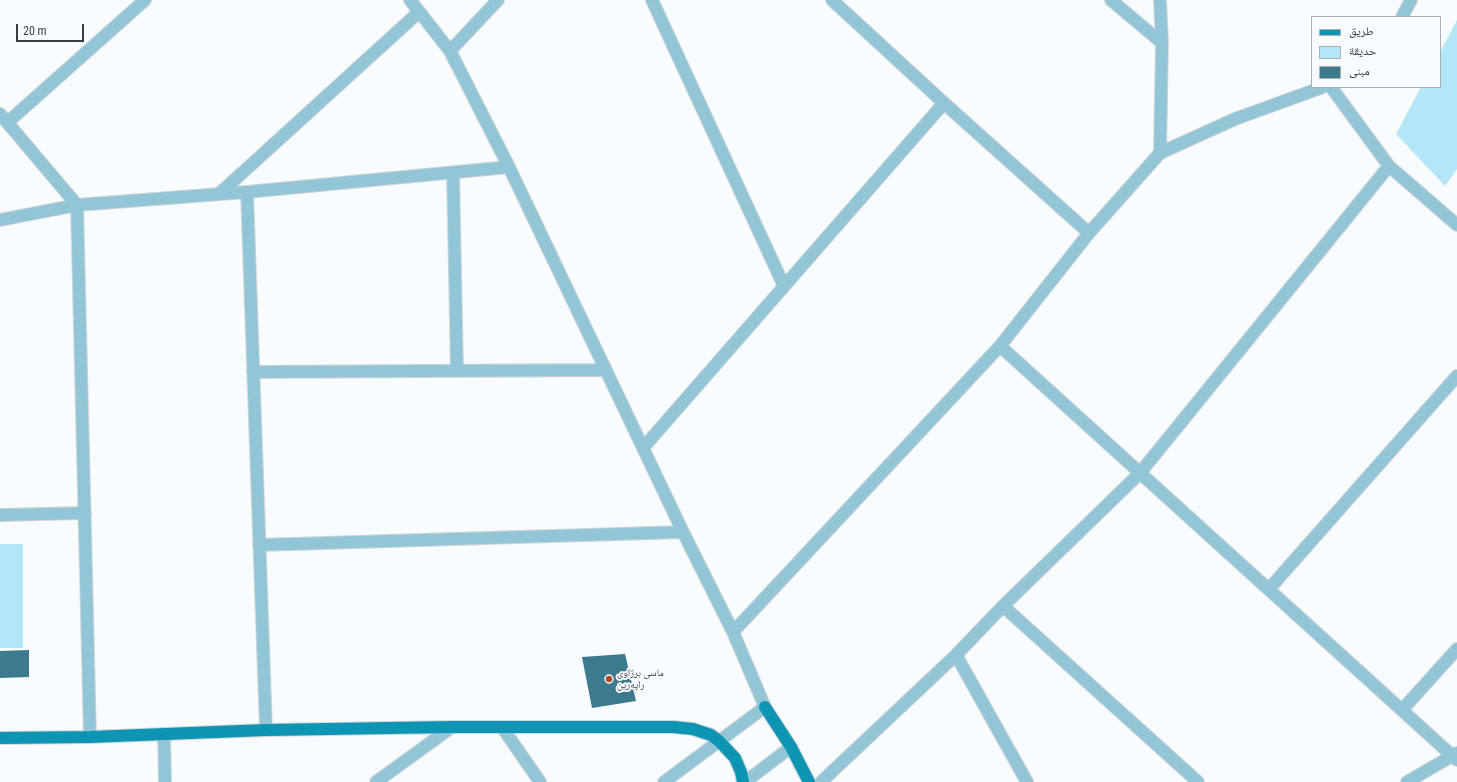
<!DOCTYPE html>
<html>
<head>
<meta charset="utf-8">
<style>
  body { margin:0 }
  #map { position:relative; width:1457px; height:782px; overflow:hidden; background:#f9fcfe; font-family:"Roboto Condensed","Noto Naskh Arabic",sans-serif }
  canvas { display:block }
  .legend { position:absolute; left:1311px; top:16px; width:130px; height:72px; box-sizing:border-box; background:#f9fcfe; border:1px solid #abb0b2; margin:0; padding:5px 7px; list-style:none; font-size:12px; color:#363d40 }
  .legend li { display:flex; align-items:center; gap:8px; height:20px }
  .legend b { width:20px; border:1px solid #abb0b2 }
  .scale { position:absolute; left:16px; top:24px; width:68px; height:18px; box-sizing:border-box; border:2px solid #363d40; border-top:0; padding-left:5px; font-size:12px; line-height:14px; white-space:nowrap; color:#363d40; -webkit-text-stroke:3px #f9fcfe; paint-order:stroke }
</style>
</head>
<body>
<div id="map">
<canvas width="1457" height="782"></canvas>
<ul class="legend">
<li><b style="height:5px;background:#0d95b3"></b>طريق</li>
<li><b style="height:11px;background:#b3e7f7"></b>حديقة</li>
<li><b style="height:11px;background:#3c7a8d"></b>مبنى</li>
</ul>
<div class="scale">20 m</div>
</div>
<script>
const ctx = document.querySelector('canvas').getContext('2d');
ctx.lineJoin = 'round';
function fill(path, color) {
  ctx.fillStyle = color;
  ctx.fill(path, 'evenodd');
}
function poly(rows) {
  const path = new Path2D();
  for (const r of rows) {
    path.moveTo(r[0], r[1]);
    for (let i = 2; i < r.length; i += 2) path.lineTo(r[i], r[i + 1]);
  }
  return path;
}
function trace(path, color, width, dash) {
  ctx.strokeStyle = color;
  ctx.lineWidth = width;
  ctx.lineCap = dash ? 'butt' : 'round';
  ctx.setLineDash(dash || []);
  ctx.stroke(path);
}
function drawText(font, color, halo, rows, align = 'center') {
  ctx.font = font + ' "Roboto Condensed","Noto Naskh Arabic",sans-serif';
  ctx.lineWidth = 4;
  ctx.setLineDash([]);
  ctx.textBaseline = 'middle';
  ctx.strokeStyle = halo;
  ctx.fillStyle = color;
  for (const [text, x, y, turn = 0] of rows) {
    ctx.save();
    ctx.translate(x, y);
    ctx.rotate((+turn || 0) * Math.PI / 180);
    ctx.textAlign = isNaN(turn) ? turn : align;
    if (halo) ctx.strokeText(text, 0, 0);
    ctx.fillText(text, 0, 0);
    ctx.restore();
  }
}
fill(poly([
  [1457,20,1457,169,1445,186,1396,134,1421,87,1440,87,1440,52],
  [0,544,23,544,23,648,0,648]
]), '#b3e7f7');
fill(poly([
  [29,650,29,677,0,678,0,651],
  [625,654,636,701,592,708,582,657]
]), '#3c7a8d');
const minor = poly([
  [410,0,450,51,509,167,683,532,733,632,765,707,664,782],
  [652,0,784,286],
  [832,0,944,103,1089,233],
  [1111,0,1162,43],
  [1160,0,1162,43,1160,153],
  [1402,17,1411,0],
  [450,51,498,0],
  [1331,87,1389,166,1457,225],
  [0,114,77,205,90,737],
  [8,122,145,0],
  [453,173,457,371],
  [247,192,266,730],
  [219,194,419,12],
  [0,220,77,205,247,192,509,167],
  [1000,346,1457,760],
  [253,372,606,370],
  [643,448,944,103],
  [0,515,85,513],
  [259,545,683,532],
  [1269,589,1457,376],
  [1003,606,1198,782],
  [733,632,1000,346,1089,233,1160,153,1235,119,1323,87],
  [956,655,1027,782],
  [1402,710,1457,649],
  [502,727,540,782],
  [164,734,165,782],
  [376,782,452,727],
  [745,782,791,747],
  [821,782,956,655,1003,606,1140,473,1389,166],
  [1407,782,1457,753]
]);
const major = poly([
  [765,707,791,747,809,782],
  [0,738,90,737,266,730,452,727,673,727,693,729,711,735,719,741,735,758,741,772,743,782]
]);
trace(minor, '#d2d6d8', 14);
trace(major, '#d2d6d8', 14);
trace(minor, '#92c5d6', 12);
trace(major, '#0d95b3', 12);
for (const [x, y, r, color] of [
  [609,679,4,"#b14a24"]
]) {
  const dot = new Path2D();
  dot.arc(x, y, r, 0, 2 * Math.PI);
  ctx.fillStyle = color;
  ctx.fill(dot);
  trace(dot, '#f9fcfe', 1.5);
}
drawText('10px', '#363d40', '#f9fcfe', [
  ["ماسی برژاوی",617,673],
  ["راپەرین",617,685]
], 'left');
</script>
</body>
</html>
